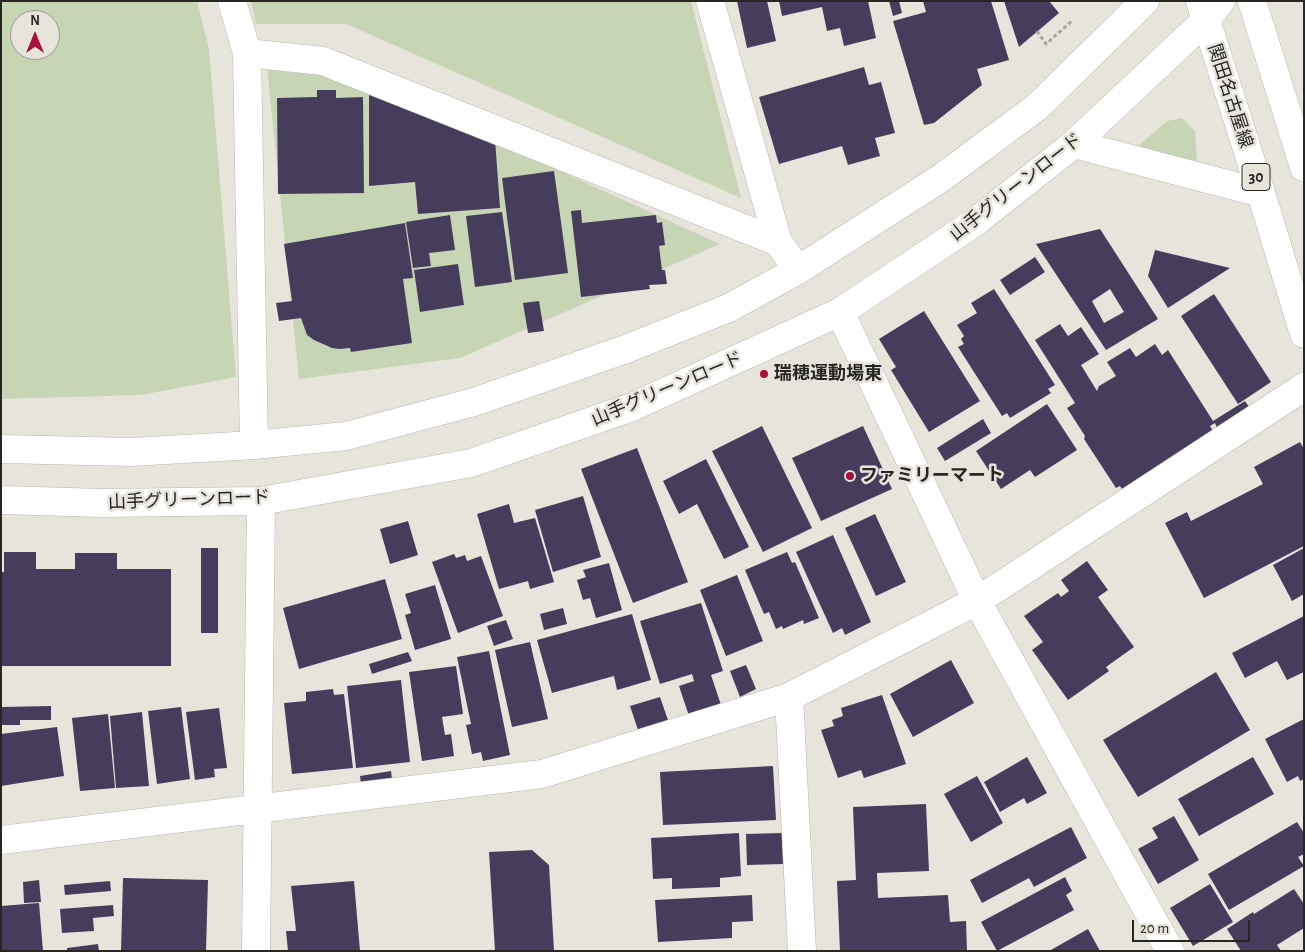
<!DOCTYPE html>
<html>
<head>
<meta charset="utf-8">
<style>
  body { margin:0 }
  #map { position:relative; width:1305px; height:952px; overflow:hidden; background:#e7e4dc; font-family:"Alegreya Sans",sans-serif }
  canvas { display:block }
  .frame { position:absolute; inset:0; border:2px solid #272623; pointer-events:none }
  .north { position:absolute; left:10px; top:10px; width:50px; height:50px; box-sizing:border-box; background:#e7e4dc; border:1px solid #9a9892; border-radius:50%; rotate:0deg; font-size:14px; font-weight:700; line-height:20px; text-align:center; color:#272623 }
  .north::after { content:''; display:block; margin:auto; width:18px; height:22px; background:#a8103e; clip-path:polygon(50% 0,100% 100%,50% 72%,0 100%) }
  .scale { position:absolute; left:1132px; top:920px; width:118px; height:22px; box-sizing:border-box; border:2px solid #272623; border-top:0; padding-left:6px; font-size:15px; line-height:18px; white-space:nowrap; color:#272623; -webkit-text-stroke:4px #e7e4dc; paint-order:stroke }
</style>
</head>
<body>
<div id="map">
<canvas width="1305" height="952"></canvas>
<div class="frame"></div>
<div class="north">N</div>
<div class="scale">20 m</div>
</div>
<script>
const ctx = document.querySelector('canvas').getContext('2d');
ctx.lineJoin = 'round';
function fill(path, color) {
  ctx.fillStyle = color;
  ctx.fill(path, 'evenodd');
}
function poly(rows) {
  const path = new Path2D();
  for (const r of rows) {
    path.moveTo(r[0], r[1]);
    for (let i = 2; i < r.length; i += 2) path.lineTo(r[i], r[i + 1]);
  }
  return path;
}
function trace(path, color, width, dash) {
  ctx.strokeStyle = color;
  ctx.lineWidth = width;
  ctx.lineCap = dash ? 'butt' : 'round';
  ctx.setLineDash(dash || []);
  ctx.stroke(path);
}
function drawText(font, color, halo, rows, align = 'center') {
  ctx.font = font + ' "Alegreya Sans","Noto Sans JP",sans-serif';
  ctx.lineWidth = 5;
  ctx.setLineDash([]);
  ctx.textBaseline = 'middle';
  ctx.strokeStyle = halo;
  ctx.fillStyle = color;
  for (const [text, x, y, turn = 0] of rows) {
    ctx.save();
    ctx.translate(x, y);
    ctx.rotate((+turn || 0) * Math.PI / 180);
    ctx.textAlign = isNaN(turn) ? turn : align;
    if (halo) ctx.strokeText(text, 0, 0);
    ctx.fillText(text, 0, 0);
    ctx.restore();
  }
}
fill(poly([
  [1,1,197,1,209,49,236,377,141,395,1,399],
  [20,20,50,20,50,50,20,50],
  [251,1,691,1,741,198,346,24,256,24],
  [267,67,339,70,720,244,460,358,299,379],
  [1182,118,1195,131,1197,161,1138,146,1167,121]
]), '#c8d5b5');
fill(poly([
  [737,1,767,1,776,41,747,48],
  [779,1,868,1,876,38,844,46,840,28,827,31,822,7,782,16],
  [889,1,899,1,902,13,893,16],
  [923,1,991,1,1009,60,977,69,982,85,934,123,924,125,893,21,926,12],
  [1004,1,1049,1,1059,13,1019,47],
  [864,67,869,85,881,82,895,133,875,138,880,156,848,165,842,146,779,164,759,97],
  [369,86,495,139,500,208,418,214,415,182,369,186],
  [317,90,336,90,336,98,363,97,364,193,278,194,277,98,317,97],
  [554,171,568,273,515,280,502,178],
  [581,210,582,223,656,215,657,223,662,222,665,245,659,246,662,270,665,270,667,284,649,285,650,289,581,297,571,211],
  [502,212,512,282,475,287,466,216],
  [450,215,455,250,429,253,431,266,413,268,406,222],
  [405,223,413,278,403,279,412,343,351,352,350,348,339,349,332,348,314,340,307,335,301,318,279,321,276,303,292,301,284,244],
  [1100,229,1158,319,1106,350,1036,244],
  [1110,289,1124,312,1104,323,1092,301],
  [1155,250,1230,268,1168,308,1148,276],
  [1035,257,1045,272,1010,295,1000,280],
  [458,264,464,305,420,312,414,270],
  [994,289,1055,385,1048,389,1051,393,1010,418,1007,413,1002,416,958,347,964,344,961,339,964,336,957,325,977,313,971,303],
  [1214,294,1271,382,1238,404,1181,316],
  [539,301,544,331,528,333,523,303],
  [924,311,980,401,929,432,891,370,896,367,879,339],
  [1060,324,1068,336,1081,327,1099,354,1081,365,1097,391,1099,386,1116,376,1107,362,1130,348,1136,357,1155,344,1162,355,1168,350,1213,421,1245,401,1249,407,1217,428,1215,423,1210,426,1213,431,1122,489,1120,486,1116,488,1084,439,1085,436,1067,408,1075,403,1035,340],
  [1047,404,1077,450,1035,477,1030,470,1001,489,976,451],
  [983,419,991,433,945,461,937,448],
  [762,426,812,528,763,552,712,451],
  [863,426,892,489,821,521,792,458],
  [1300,442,1304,449,1304,546,1204,598,1165,523,1187,512,1191,521,1263,484,1254,467],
  [637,448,688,582,633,603,581,469],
  [706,459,749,547,724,559,697,504,679,514,663,481],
  [583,496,601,557,553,572,535,510],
  [509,504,514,523,535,518,554,582,530,589,528,581,499,589,477,514],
  [875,514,906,582,876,596,845,528],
  [408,521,418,555,390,564,380,529],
  [833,535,871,622,845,635,842,628,833,633,796,552],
  [201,548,218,548,218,633,201,633],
  [1304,548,1304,594,1292,601,1273,565],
  [4,552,36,552,36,569,75,569,75,553,117,553,117,569,171,569,171,666,1,666,1,572,4,572],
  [787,552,792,563,795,562,819,618,804,624,803,620,783,629,782,626,776,629,769,612,764,614,745,570],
  [454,554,456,558,465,555,467,561,481,556,503,616,458,633,432,562],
  [1087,561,1108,590,1098,597,1134,647,1106,667,1109,671,1068,700,1032,650,1043,642,1024,616,1058,593,1061,597,1069,591,1061,580],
  [609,563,622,610,596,618,590,598,583,600,577,580,586,577,583,570],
  [737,575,763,641,726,656,700,590],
  [385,579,402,639,299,669,283,608],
  [435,585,451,639,415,650,405,615,411,613,405,594],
  [701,603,723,671,711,675,721,705,689,716,679,686,694,681,692,674,660,684,640,621],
  [563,608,567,624,544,630,540,614],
  [632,614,651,680,617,690,614,676,552,693,537,640],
  [1304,616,1304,672,1287,680,1277,661,1245,678,1232,653],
  [506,620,513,639,494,646,487,626],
  [530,642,548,719,512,727,495,650],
  [489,651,510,755,483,761,481,752,472,754,466,725,471,724,457,657],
  [408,652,412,661,372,674,369,664],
  [951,660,974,703,913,737,890,694],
  [746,665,756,689,740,697,730,671],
  [456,666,463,714,442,717,445,735,451,734,454,756,422,761,409,672],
  [1216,672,1250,730,1138,797,1103,740],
  [401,680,410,762,356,768,347,686],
  [333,689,334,695,344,694,353,768,292,774,284,703,306,701,306,692],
  [882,695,906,764,864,778,861,770,838,778,821,730,834,726,832,720,843,716,841,708],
  [660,697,669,723,639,733,630,706],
  [51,706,51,720,20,720,20,725,1,725,1,707],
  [181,707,190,779,157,784,148,711],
  [219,708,227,768,214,769,215,777,195,780,186,712],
  [142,712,149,786,116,788,110,716],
  [108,714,115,788,80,791,72,718],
  [1304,719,1304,779,1300,781,1298,776,1287,782,1265,739],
  [57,727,64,776,1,786,1,734],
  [1027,757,1047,793,1027,804,1024,798,1000,812,984,782],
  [1253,757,1274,794,1199,836,1178,799],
  [773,766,776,820,663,825,660,772],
  [391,771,393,788,362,792,360,776],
  [977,776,1003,823,971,842,944,794],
  [926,804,929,871,877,873,878,898,948,895,950,922,966,921,967,951,840,951,837,881,856,880,853,807],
  [1174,816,1199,860,1158,884,1138,849,1158,838,1152,828],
  [1297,822,1304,833,1304,854,1298,857,1304,866,1229,910,1208,874],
  [1071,827,1087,858,1034,887,1029,878,982,903,970,880],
  [739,833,741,876,720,878,720,887,672,889,672,878,653,879,651,838],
  [782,833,783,864,747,865,746,834],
  [532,850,549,865,554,951,495,951,489,852],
  [1065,877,1072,891,1066,895,1074,910,997,951,981,922],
  [123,878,208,880,206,951,121,951],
  [39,880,41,902,24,903,23,882],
  [110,881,111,891,65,895,64,885],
  [354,881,360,951,288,951,286,931,296,931,291,886],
  [1210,884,1233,922,1193,946,1170,908],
  [1294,889,1304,904,1304,928,1277,945,1281,951,1241,951,1227,929,1253,912,1254,914],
  [752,895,753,921,732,922,732,938,658,942,655,900],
  [39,903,43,951,1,951,1,906],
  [113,905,114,916,93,918,94,931,62,933,60,909],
  [1088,929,1100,951,1049,951],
  [98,944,99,951,67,951,67,948]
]), '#463d5d');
const minor = poly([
  [232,1,247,53,254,445],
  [710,1,778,242,798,270],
  [247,53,323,61,778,242],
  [1074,144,1261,193],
  [840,312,977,601,1170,951],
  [789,697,802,951],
  [1,840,542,774,789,697,977,601,1304,387],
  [256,951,261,501]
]);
const tertiary = poly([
  [1,449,131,452,254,445,346,436,474,402,626,349,729,308,798,270,941,178,1037,107,1145,1],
  [1,500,103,503,261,501,471,463,632,407,840,312,974,223,1074,144,1205,21,1221,1]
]);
const primary = poly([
  [1200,1,1261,193,1304,334],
  [1252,1,1304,167]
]);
trace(minor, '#b9b7af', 29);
trace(tertiary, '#b9b7af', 29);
trace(primary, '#b9b7af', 29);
trace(poly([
  [1037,31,1046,44,1073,20]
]), '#aba8a2', 3, [4, 2.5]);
trace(minor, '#fff', 28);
trace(tertiary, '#fff', 28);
trace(primary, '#fff', 28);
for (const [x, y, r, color] of [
  [764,374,5,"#a8103e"],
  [850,476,5,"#a8103e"]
]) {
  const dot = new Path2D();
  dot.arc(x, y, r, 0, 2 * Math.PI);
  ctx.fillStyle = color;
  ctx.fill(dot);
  trace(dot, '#e7e4dc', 2);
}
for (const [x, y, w] of [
  [1256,177,28]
]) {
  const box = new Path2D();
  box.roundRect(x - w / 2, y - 13.5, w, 27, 4);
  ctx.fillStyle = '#e7e4dc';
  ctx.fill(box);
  trace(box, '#272623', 1);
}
drawText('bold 16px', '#272623', null, [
  ["30",1256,177]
]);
drawText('18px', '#272623', '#e7e4dc', [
  ["関田名古屋線",1230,96,72],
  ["山手グリーンロード",1016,187,-38],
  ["山手グリーンロード",667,389,-23],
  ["山手グリーンロード",189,500,-2]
]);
drawText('bold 18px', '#272623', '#e7e4dc', [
  ["瑞穂運動場東",774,374],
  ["ファミリーマート",860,476]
], 'left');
</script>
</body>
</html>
